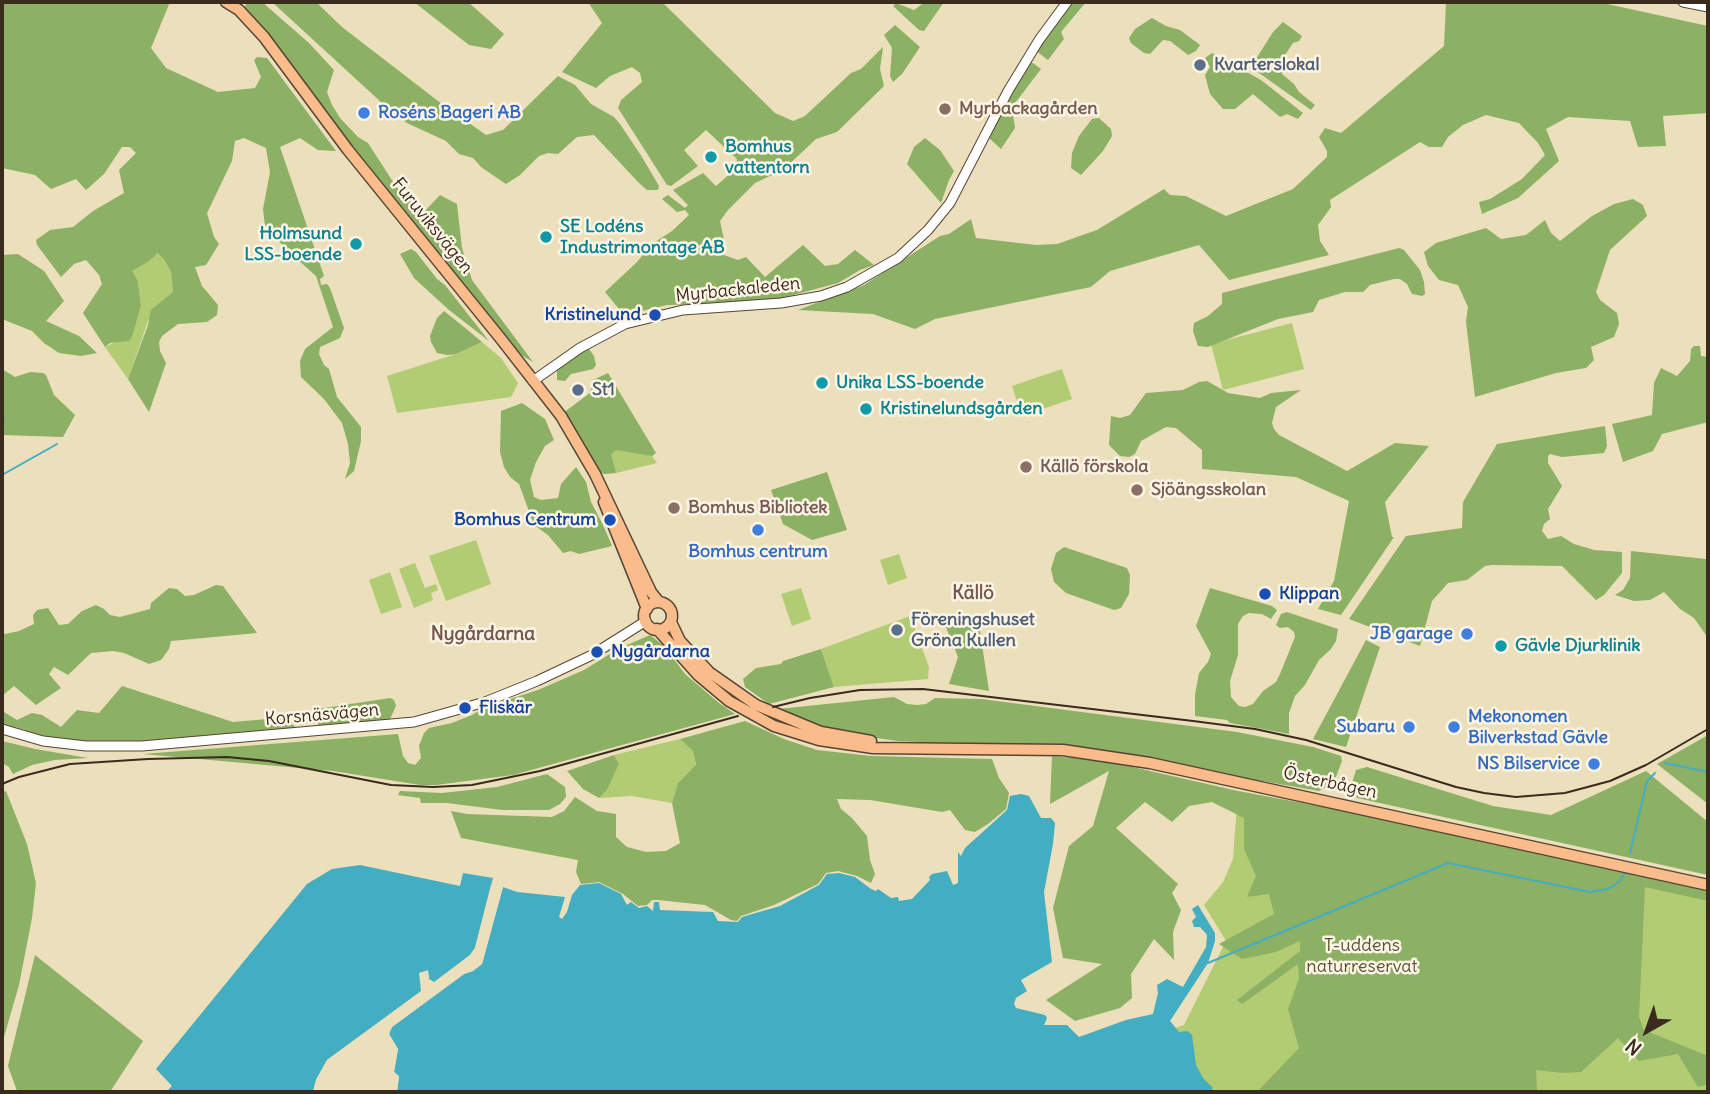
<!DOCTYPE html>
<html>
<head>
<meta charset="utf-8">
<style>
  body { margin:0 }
  #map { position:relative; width:1710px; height:1094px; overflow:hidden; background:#ebdfbc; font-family:Delius,sans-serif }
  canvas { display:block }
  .frame { position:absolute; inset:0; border:4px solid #3b2a1e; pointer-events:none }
  .north { position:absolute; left:1612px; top:996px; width:70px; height:70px; -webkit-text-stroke:5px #fcf5e5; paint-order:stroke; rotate:220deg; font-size:19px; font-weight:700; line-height:28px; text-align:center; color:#3b2a1e }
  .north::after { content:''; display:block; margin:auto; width:24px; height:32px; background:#3b2a1e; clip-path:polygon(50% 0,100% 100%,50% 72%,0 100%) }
</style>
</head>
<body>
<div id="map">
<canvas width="1710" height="1094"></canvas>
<div class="frame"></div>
<div class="north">N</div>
</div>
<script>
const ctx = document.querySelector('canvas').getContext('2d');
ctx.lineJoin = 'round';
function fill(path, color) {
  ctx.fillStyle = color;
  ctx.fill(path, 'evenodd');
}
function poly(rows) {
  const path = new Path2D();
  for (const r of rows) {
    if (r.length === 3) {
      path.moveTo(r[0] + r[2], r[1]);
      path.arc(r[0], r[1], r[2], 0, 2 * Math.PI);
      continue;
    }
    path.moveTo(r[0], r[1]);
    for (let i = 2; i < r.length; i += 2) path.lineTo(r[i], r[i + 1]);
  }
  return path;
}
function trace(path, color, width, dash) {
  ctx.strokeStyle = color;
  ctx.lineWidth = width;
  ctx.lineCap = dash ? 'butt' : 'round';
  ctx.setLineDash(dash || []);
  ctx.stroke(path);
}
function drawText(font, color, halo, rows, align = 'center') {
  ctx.font = font + ' Delius,sans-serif';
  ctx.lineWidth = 5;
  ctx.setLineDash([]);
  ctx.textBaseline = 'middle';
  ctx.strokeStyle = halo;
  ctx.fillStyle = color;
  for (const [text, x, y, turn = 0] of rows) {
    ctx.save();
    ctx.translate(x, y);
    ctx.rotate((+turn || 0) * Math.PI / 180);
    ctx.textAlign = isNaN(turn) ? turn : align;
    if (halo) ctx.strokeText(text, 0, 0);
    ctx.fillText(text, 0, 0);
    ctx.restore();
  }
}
fill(poly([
  [159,253,171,272,173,292,148,321,128,379,105,347,133,334,141,306,138,281,131,271],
  [1292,323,1304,369,1223,390,1211,344],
  [482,342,501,358,518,383,511,397,397,413,387,376,456,354],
  [1062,369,1072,399,1022,416,1012,386],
  [619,408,657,463,616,473,586,427],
  [476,540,491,584,446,601,429,556],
  [899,554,907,578,888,585,880,560],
  [415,563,425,588,436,584,438,590,431,593,433,600,414,608,399,569],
  [390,572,402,607,381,614,369,580],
  [801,588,811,619,792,626,781,594],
  [910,616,929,667,928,679,834,687,821,649],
  [680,739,693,751,696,766,678,783,672,803,632,796,599,798,607,790,619,764,614,755],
  [1238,791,1708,891,1708,1092,1135,1092,1157,1034,1184,1025,1226,941,1204,905,1223,882,1233,859]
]), '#b1cc72');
fill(poly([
  [2,2,170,2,151,48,166,68,218,92,255,88,261,77,254,60,257,57,267,58,336,151,318,150,300,138,280,147,324,276,320,279,321,285,327,284,330,288,344,328,340,338,320,347,319,354,324,365,329,369,337,397,361,427,361,441,354,471,345,479,350,463,348,444,342,423,324,399,301,377,300,361,305,349,333,327,316,276,288,251,265,226,263,209,270,172,266,148,244,138,235,141,232,161,207,213,214,237,219,244,206,265,195,267,202,286,218,305,217,315,207,322,178,324,162,336,159,342,160,351,166,363,149,412,128,379,148,325,151,310,173,292,171,272,164,260,158,253,149,261,132,271,138,281,141,306,133,334,129,341,110,343,105,347,83,313,102,284,99,275,86,260,74,264,61,277,37,245,36,240,50,230,73,227,93,211,124,193,119,170,136,153,130,147,122,147,104,174,86,190,76,179,51,189,35,175,2,168],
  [248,2,262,2,309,43,334,70,327,92,332,105,340,118,358,137,368,143,397,188,425,211,440,195,457,204,462,248,472,280,533,362,513,350,422,236,411,219,393,196,386,192,246,10,245,6],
  [272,2,316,2,342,27,438,101,486,135,503,130,558,76,575,85,591,104,614,117,620,124,642,157,659,186,658,190,647,190,639,183,594,135,577,137,558,154,548,153,539,156,520,175,506,184,481,167,473,158,459,154,446,141,407,123,394,114],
  [414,2,468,2,504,34,491,49,469,45],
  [588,2,662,2,775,113,793,121,805,116,851,73,861,69,883,47,880,69,884,86,837,132,816,139,783,170,755,183,728,210,720,221,725,244,721,254,738,260,746,257,765,277,803,245,825,266,838,264,855,250,874,265,860,270,838,283,782,298,718,304,667,305,624,315,605,292,637,262,652,244,672,231,689,215,685,210,677,212,662,199,668,195,685,208,688,205,673,190,703,173,716,186,732,172,736,165,737,159,706,130,684,150,698,166,671,186,667,185,618,108,621,100,642,82,640,73,632,67,610,76,596,88,562,72,602,23],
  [925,2,944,2,924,31,919,30,893,6,896,3,914,10],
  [1070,2,1086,2,1061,32,1064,39,1048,60,1035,50],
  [1446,2,1598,2,1708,26,1708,113,1663,116,1666,146,1638,147,1630,121,1568,117,1546,129,1559,161,1518,198,1482,214,1479,202,1490,199,1522,179,1545,155,1538,143,1519,123,1486,115,1463,125,1448,137,1442,147,1429,147,1420,142,1330,200,1331,207,1318,225,1320,241,1329,255,1229,280,1199,245,1110,271,1091,287,935,319,915,329,873,314,798,310,864,285,940,236,949,234,971,219,976,238,1036,245,1057,244,1097,230,1164,189,1170,195,1186,196,1226,216,1293,189,1327,157,1327,151,1319,137,1325,128,1341,133,1444,46],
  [1152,18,1166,26,1180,30,1200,45,1196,51,1188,55,1170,41,1163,40,1150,54,1144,53,1131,43,1129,38,1135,29],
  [1283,22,1302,36,1299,41,1293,43,1283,58,1282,74,1294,84,1299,92,1315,105,1311,110,1255,70,1254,65,1256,59,1273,32],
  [895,25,920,47,902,74,893,82,890,76,892,48,884,35],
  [1212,53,1261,80,1303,113,1298,119,1287,114,1280,117,1253,94,1235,109,1223,109,1210,94,1205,75,1210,67,1205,58],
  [1030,61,1041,69,1012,107,1015,128,1001,149,989,138,993,125],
  [1099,118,1111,129,1112,136,1103,151,1081,175,1071,168,1072,153,1079,136,1092,119],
  [925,138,940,150,954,171,949,180,941,203,907,164,914,147],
  [1633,199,1643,205,1647,216,1610,250,1596,292,1600,300,1617,313,1619,324,1614,337,1591,347,1594,360,1586,368,1556,373,1475,397,1466,322,1468,307,1458,285,1439,280,1428,266,1424,252,1436,243,1486,228,1501,239,1526,235,1545,220,1551,233,1560,241,1592,216,1614,204],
  [1399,248,1404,250,1420,270,1424,282,1425,294,1422,296,1412,294,1407,284,1400,279,1394,279,1370,285,1363,292,1345,292,1319,300,1313,312,1278,319,1208,347,1198,346,1193,331,1194,323,1208,316,1222,304,1222,293],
  [411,249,416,252,437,279,445,285,489,341,449,310,414,278,400,254],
  [18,254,44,271,64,301,46,321,79,336,97,353,81,356,59,353,44,343,32,331,2,319,2,255],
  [444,311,464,327,482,342,456,354,448,355,437,353,431,342,430,336,437,318],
  [1694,346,1700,346,1701,356,1708,357,1708,422,1662,434,1653,451,1623,462,1612,424,1652,415,1654,383,1661,368,1677,376,1690,361,1691,349],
  [584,349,589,349,594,356,596,365,593,369,571,374,565,381,557,380,557,369],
  [2,369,15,377,30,372,43,373,46,375,54,395,75,415,63,437,2,435],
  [608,373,656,453,652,456,616,450,611,454,616,473,604,474,598,471,563,413,590,393,593,380],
  [1207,381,1228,393,1260,398,1271,393,1301,390,1276,407,1272,423,1274,429,1279,435,1347,471,1395,443,1429,446,1385,502,1392,537,1394,537,1341,615,1318,609,1334,581,1349,501,1296,477,1202,469,1202,450,1176,428,1166,427,1141,441,1135,454,1129,457,1120,456,1109,445,1111,416,1120,418,1130,415,1146,393,1183,390,1199,382],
  [522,403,545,419,554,440,545,446,536,462,530,480,534,497,541,500,558,498,561,484,576,467,586,482,591,502,603,525,612,546,579,554,571,551,563,553,548,535,534,525,519,484,510,477,504,467,500,452,501,411],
  [1605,426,1607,446,1604,453,1562,457,1550,454,1548,456,1548,463,1562,486,1548,509,1550,519,1544,524,1542,531,1548,539,1561,536,1574,544,1594,550,1622,552,1622,573,1604,595,1596,600,1562,566,1492,565,1485,566,1467,580,1448,583,1441,591,1432,601,1420,646,1349,619,1406,536,1462,528,1463,502,1497,444],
  [827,472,847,530,812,540,783,524,771,490],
  [1064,547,1127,568,1130,575,1129,594,1121,608,1114,610,1066,593,1054,582,1051,569,1056,553],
  [1631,551,1706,559,1708,557,1708,638,1694,618,1680,609,1664,592,1650,600,1634,601,1615,595,1623,590,1630,578],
  [216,585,223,586,257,633,171,641,169,649,161,660,149,664,124,653,113,651,91,653,68,675,54,667,49,674,61,688,36,705,14,686,2,696,2,632,5,634,19,631,34,624,33,615,37,610,48,608,59,625,68,624,82,611,96,605,104,609,110,615,120,617,150,609,151,603,169,588,177,589,185,596,194,595],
  [1210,588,1272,606,1277,610,1271,619,1262,614,1249,613,1243,616,1238,624,1238,655,1230,681,1231,697,1239,706,1245,707,1253,704,1263,691,1276,682,1280,674,1295,637,1294,632,1288,627,1280,628,1276,625,1281,614,1287,612,1338,629,1336,641,1331,649,1319,660,1305,685,1295,696,1289,713,1289,734,1230,723,1227,720,1195,716,1195,695,1199,673,1208,662,1211,654,1196,626],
  [964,615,978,618,989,691,949,684,958,657,943,620,951,622],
  [650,635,664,646,685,674,719,703,735,714,513,775,436,785,420,785,333,771,143,754,398,734,403,756,408,763,415,765,421,758,419,746,424,733,429,728,452,723,472,715,485,707,538,690,584,670,618,649],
  [1366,640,1380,647,1346,747,1313,739],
  [821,649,834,687,769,704,745,687,743,679,756,668,781,664,783,661],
  [122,686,233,722,279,718,295,726,293,729,143,743,86,744,43,739,23,729,2,724,2,706,4,712,17,720,32,713,42,715,61,727,77,710,99,713],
  [894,697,907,704,917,705,926,704,935,698,981,699,1237,732,1313,747,1341,756,1342,761,1334,782,1319,791,1228,775,991,745,898,741,855,735,814,724,778,709],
  [390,698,394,700,396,706,390,719,318,729,318,709],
  [745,721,784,739,817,750,871,756,992,759,999,778,1009,793,1006,809,988,824,975,832,965,830,950,810,942,812,870,800,837,799,841,809,852,818,867,836,870,860,875,874,871,883,857,876,838,871,826,873,818,884,774,905,741,916,737,921,731,920,705,905,658,900,652,900,647,905,638,906,623,894,599,882,581,884,576,872,578,860,461,838,451,811,467,814,552,817,564,811,575,797,597,811,616,814,616,837,627,847,646,852,666,851,680,843,672,803,678,783,696,765,693,751,680,739],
  [1708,735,1708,804,1657,764],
  [2,741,35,749,88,758,55,760,32,765,13,774,9,767,2,763],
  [614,755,619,764,607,790,599,798,583,789,567,771],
  [1052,756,1106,761,1238,791,1335,809,1708,891,1708,901,1645,887,1639,1017,1644,1030,1708,1056,1708,1084,1698,1087,1678,1054,1639,1061,1618,1038,1581,1072,1563,1073,1536,1070,1537,1092,1257,1092,1299,1048,1288,1009,1299,979,1298,964,1242,1004,1237,1000,1300,951,1300,941,1276,952,1242,959,1219,944,1274,914,1269,894,1247,897,1256,876,1244,849,1244,818,1212,802,1189,806,1172,822,1145,802,1116,828,1178,884,1172,893,1181,910,1173,932,1174,960,1154,939,1131,974,1132,998,1120,1008,1075,1021,1046,1000,1102,964,1063,958,1053,908,1069,846,1093,826,1109,771,1050,804],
  [1367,767,1493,806,1551,815,1646,771,1708,822,1708,875,1357,798,1352,783,1356,770],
  [547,774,565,787,566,797,560,804,549,810,502,810,447,803,421,803,420,798,398,795,400,791,442,793,497,787],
  [6,791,27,844,36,883,32,918,19,985,2,1044,2,792],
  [35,955,143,1041,110,1092,17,1091,8,1066]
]), '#8cb064');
fill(poly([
  [1021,794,1029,796,1041,818,1051,818,1055,823,1053,844,1044,892,1052,962,1021,980,1027,991,1016,998,1014,1004,1016,1008,1045,1015,1047,1018,1044,1025,1067,1025,1079,1037,1126,1020,1153,1014,1158,993,1157,985,1167,979,1183,987,1206,947,1207,935,1200,927,1194,927,1192,921,1196,917,1192,909,1198,905,1215,933,1215,941,1208,963,1170,1021,1179,1032,1188,1031,1192,1035,1196,1065,1203,1078,1212,1087,1213,1092,397,1092,399,1077,394,1072,398,1049,389,1034,392,1027,464,974,473,971,482,964,503,887,517,892,565,897,559,917,562,919,567,912,572,895,580,885,599,883,621,894,627,905,631,902,639,908,647,906,653,911,654,902,659,902,660,910,713,912,718,921,738,922,742,917,780,906,819,885,827,874,839,873,855,877,871,889,876,891,878,889,891,898,898,897,899,901,912,899,930,880,929,877,932,874,947,871,953,885,958,883,958,852,961,856,965,848,1007,810,1010,796],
  [360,865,460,886,463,873,493,878,475,948,470,955,434,983,429,979,428,971,420,973,422,991,327,1060,316,1080,313,1092,166,1092,172,1086,156,1069,307,884,332,869]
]), '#43adc2');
fill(poly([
  [491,885,495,885,489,912,478,949,472,957,435,986,426,982,423,976,424,993,330,1063,316,1092,313,1092,316,1080,327,1060,421,991,419,973,428,970,429,979,434,982,470,955,475,948],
  [500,886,503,887,482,964,473,971,464,974,392,1027,389,1034,398,1049,394,1072,399,1076,397,1092,393,1092,395,1078,391,1072,394,1050,386,1032,390,1024,462,971,472,968,479,962]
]), '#ebdfbc');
trace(poly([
  [2,423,4,419],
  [2,475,57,444],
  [1665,763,1708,772],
  [1630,853,1647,781,1655,773],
  [1208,963,1448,863,1590,892,1608,889,1619,882,1625,873]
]), '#43adc2', 2);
const minor = poly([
  [1683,2,1708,7],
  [533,381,580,348,625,324,683,310,781,303,821,296,847,287,898,258,928,230,950,203,1008,91,1039,40,1067,2],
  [2,729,43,741,86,746,142,746,414,722,485,702,537,681,592,655,646,621]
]);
const major = poly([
  [226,2,239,10,264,37,348,150,501,339,561,416,595,474,651,592,659,602],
  [604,502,647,609],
  [658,616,14],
  [671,622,680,641,709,672,756,705,821,732,871,741],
  [657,629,698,675,729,701,774,726,819,740,873,748,1063,750,1150,763,1708,885]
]);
trace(minor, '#554536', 11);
trace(major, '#554536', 13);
trace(minor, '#fff', 9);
trace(major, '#f9bc8a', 10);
trace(poly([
  [773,707,810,698,860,690,923,689,1193,721,1255,729,1306,740,1456,787,1484,793,1516,797,1565,793,1610,781,1646,765,1708,729],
  [2,784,19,777,70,764,148,759,227,757,269,761,391,785,433,787,472,785,540,771,738,716]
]), '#3b2a1e', 2);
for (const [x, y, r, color] of [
  [1200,65,7,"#5c6f8a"],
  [945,109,7,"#8d6e63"],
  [364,113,7,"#3f7fe0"],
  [711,157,7,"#0f9aa8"],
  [546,237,7,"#0f9aa8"],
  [356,244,7,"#0f9aa8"],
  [655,315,7,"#1a4fb4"],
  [822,383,7,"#0f9aa8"],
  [578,390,7,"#5c6f8a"],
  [866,409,7,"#0f9aa8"],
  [1026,467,7,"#8d6e63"],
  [1137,490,7,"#8d6e63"],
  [674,508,7,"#8d6e63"],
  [610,520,7,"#1a4fb4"],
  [758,530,7,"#3f7fe0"],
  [1265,594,7,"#1a4fb4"],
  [897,630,7,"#5c6f8a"],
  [1467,634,7,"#3f7fe0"],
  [1501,646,7,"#0f9aa8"],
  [597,652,7,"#1a4fb4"],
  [465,708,7,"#1a4fb4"],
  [1409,727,7,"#3f7fe0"],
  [1454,727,7,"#3f7fe0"],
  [1594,764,7,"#3f7fe0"]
]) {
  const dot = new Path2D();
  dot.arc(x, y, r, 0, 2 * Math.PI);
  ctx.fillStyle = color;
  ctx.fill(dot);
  trace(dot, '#fcf5e5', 2.5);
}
drawText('bold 18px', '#4e5e75', '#fcf5e5', [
  ["Kvarterslokal",1214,65],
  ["St1",592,390],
  ["Föreningshuset",911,620],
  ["Gröna Kullen",911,641]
], 'left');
drawText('bold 18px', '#785e54', '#fcf5e5', [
  ["Myrbackagården",959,109],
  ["Källö förskola",1040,467],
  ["Sjöängsskolan",1151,490],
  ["Bomhus Bibliotek",688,508]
], 'left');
drawText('bold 18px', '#366cbe', '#fcf5e5', [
  ["Roséns Bageri AB",378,113,"left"],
  ["Bomhus centrum",758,552,"center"],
  ["JB garage",1453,634],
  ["Mekonomen",1468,717,"left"],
  ["Bilverkstad Gävle",1468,738,"left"],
  ["Subaru",1395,727],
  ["NS Bilservice",1580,764]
], 'right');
drawText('bold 18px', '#0d838f', '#fcf5e5', [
  ["Bomhus",725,147],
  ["vattentorn",725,168],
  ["SE Lodéns",560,227],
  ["Industrimontage AB",560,248],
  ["Holmsund",342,234,"right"],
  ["LSS-boende",342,255,"right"],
  ["Unika LSS-boende",836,383],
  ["Kristinelundsgården",880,409],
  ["Gävle Djurklinik",1515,646]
], 'left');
drawText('18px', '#3b2a1e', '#fcf5e5', [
  ["Furuviksvägen",432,226,51],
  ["Myrbackaleden",738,290,-6],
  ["Korsnäsvägen",322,715,-5],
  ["Österbågen",1330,783,12]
]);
drawText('bold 18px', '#164399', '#fcf5e5', [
  ["Kristinelund",641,315,"right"],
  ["Bomhus Centrum",596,520,"right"],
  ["Klippan",1279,594],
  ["Nygårdarna",611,652],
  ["Fliskär",479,708]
], 'left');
drawText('18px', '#585233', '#fcf5e5', [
  ["T-uddens",1362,946],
  ["naturreservat",1362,967]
]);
drawText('bold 19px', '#75584e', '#fcf5e5', [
  ["Källö",973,594],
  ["Nygårdarna",483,635]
]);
</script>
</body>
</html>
